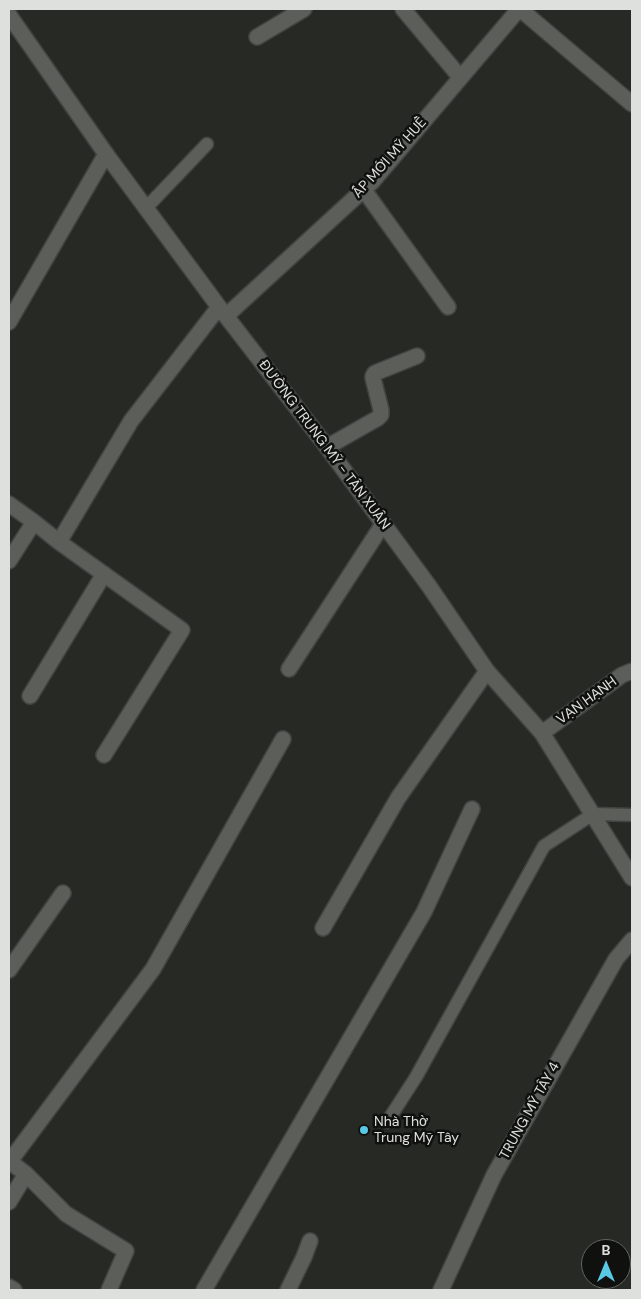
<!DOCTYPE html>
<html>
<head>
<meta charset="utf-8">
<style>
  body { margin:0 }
  #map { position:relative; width:641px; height:1299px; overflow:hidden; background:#272924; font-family:"DM Sans",sans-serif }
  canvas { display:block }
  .frame { position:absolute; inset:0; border:10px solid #dee0dd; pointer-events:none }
  .north { position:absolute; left:581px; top:1239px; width:50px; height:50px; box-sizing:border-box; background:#10110f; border:1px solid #626461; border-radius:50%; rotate:0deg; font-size:14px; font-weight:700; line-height:20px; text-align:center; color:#dee0dd }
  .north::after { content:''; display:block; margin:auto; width:18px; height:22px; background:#59c8e5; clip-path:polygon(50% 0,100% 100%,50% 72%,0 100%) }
</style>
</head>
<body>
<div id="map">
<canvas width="641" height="1299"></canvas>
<div class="frame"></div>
<div class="north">B</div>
</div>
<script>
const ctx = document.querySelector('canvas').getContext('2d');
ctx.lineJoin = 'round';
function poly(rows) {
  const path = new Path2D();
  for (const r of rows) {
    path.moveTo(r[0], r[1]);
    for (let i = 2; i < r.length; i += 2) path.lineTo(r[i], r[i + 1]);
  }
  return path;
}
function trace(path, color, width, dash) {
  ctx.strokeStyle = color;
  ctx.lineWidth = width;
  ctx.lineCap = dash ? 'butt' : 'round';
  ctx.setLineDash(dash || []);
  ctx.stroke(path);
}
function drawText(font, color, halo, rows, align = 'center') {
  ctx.font = font + ' "DM Sans",sans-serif';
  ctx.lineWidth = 5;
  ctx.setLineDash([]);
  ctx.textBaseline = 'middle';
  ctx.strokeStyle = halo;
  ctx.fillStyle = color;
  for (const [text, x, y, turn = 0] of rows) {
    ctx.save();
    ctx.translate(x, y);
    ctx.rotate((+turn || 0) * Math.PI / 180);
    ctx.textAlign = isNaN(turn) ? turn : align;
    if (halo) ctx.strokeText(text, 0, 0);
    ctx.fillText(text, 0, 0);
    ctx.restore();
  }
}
const lane = poly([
  [146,208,207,144],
  [387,1122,416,1077,544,846,593,814,632,815]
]);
const street = poly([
  [403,9,460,77],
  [520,9,632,104],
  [257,37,304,9],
  [364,190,448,307],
  [226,316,373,181,519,9],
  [9,322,106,154],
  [327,447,378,418,381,415,381,410,373,378,373,376,375,373,417,356],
  [9,504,34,522,59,542],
  [9,561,34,522],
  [289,669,383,524],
  [30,696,104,574],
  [542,733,622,675,632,671],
  [104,755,182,630,59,542,131,421,219,307],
  [323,928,398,798,487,671],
  [9,970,63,893],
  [9,1161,26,1174,66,1214,126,1251,109,1290],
  [10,1161,153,969,283,739],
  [9,1202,26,1174],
  [9,1287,14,1290],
  [204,1290,424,912,472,809],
  [288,1290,304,1257,310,1241],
  [441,1290,494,1175,616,959,632,940]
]);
const secondary = poly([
  [9,15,106,154,219,307,327,447,429,586,487,671,542,733,632,878]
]);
trace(lane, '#414340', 15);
trace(street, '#414340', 18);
trace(secondary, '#414340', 18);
trace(lane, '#5c5e59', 12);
trace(street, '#5c5e59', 15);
trace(secondary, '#5c5e59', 15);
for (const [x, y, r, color] of [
  [364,1130,5,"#59c8e5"]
]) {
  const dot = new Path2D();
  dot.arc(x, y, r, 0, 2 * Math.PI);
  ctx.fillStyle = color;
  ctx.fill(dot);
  trace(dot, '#10110f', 2);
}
drawText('14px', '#dee0dd', '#10110f', [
  ["ẤP MỚI MỸ HUỀ",390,158,-48],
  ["ĐƯỜNG TRUNG MỸ - TÂN XUÂN",324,445,53],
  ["VẠN HẠNH",587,701,-36],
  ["TRUNG MỸ TÂY 4",530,1111,-61]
]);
drawText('14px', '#dee0dd', '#10110f', [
  ["Nhà Thờ",374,1122],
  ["Trung Mỹ Tây",374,1138]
], 'left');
</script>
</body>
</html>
